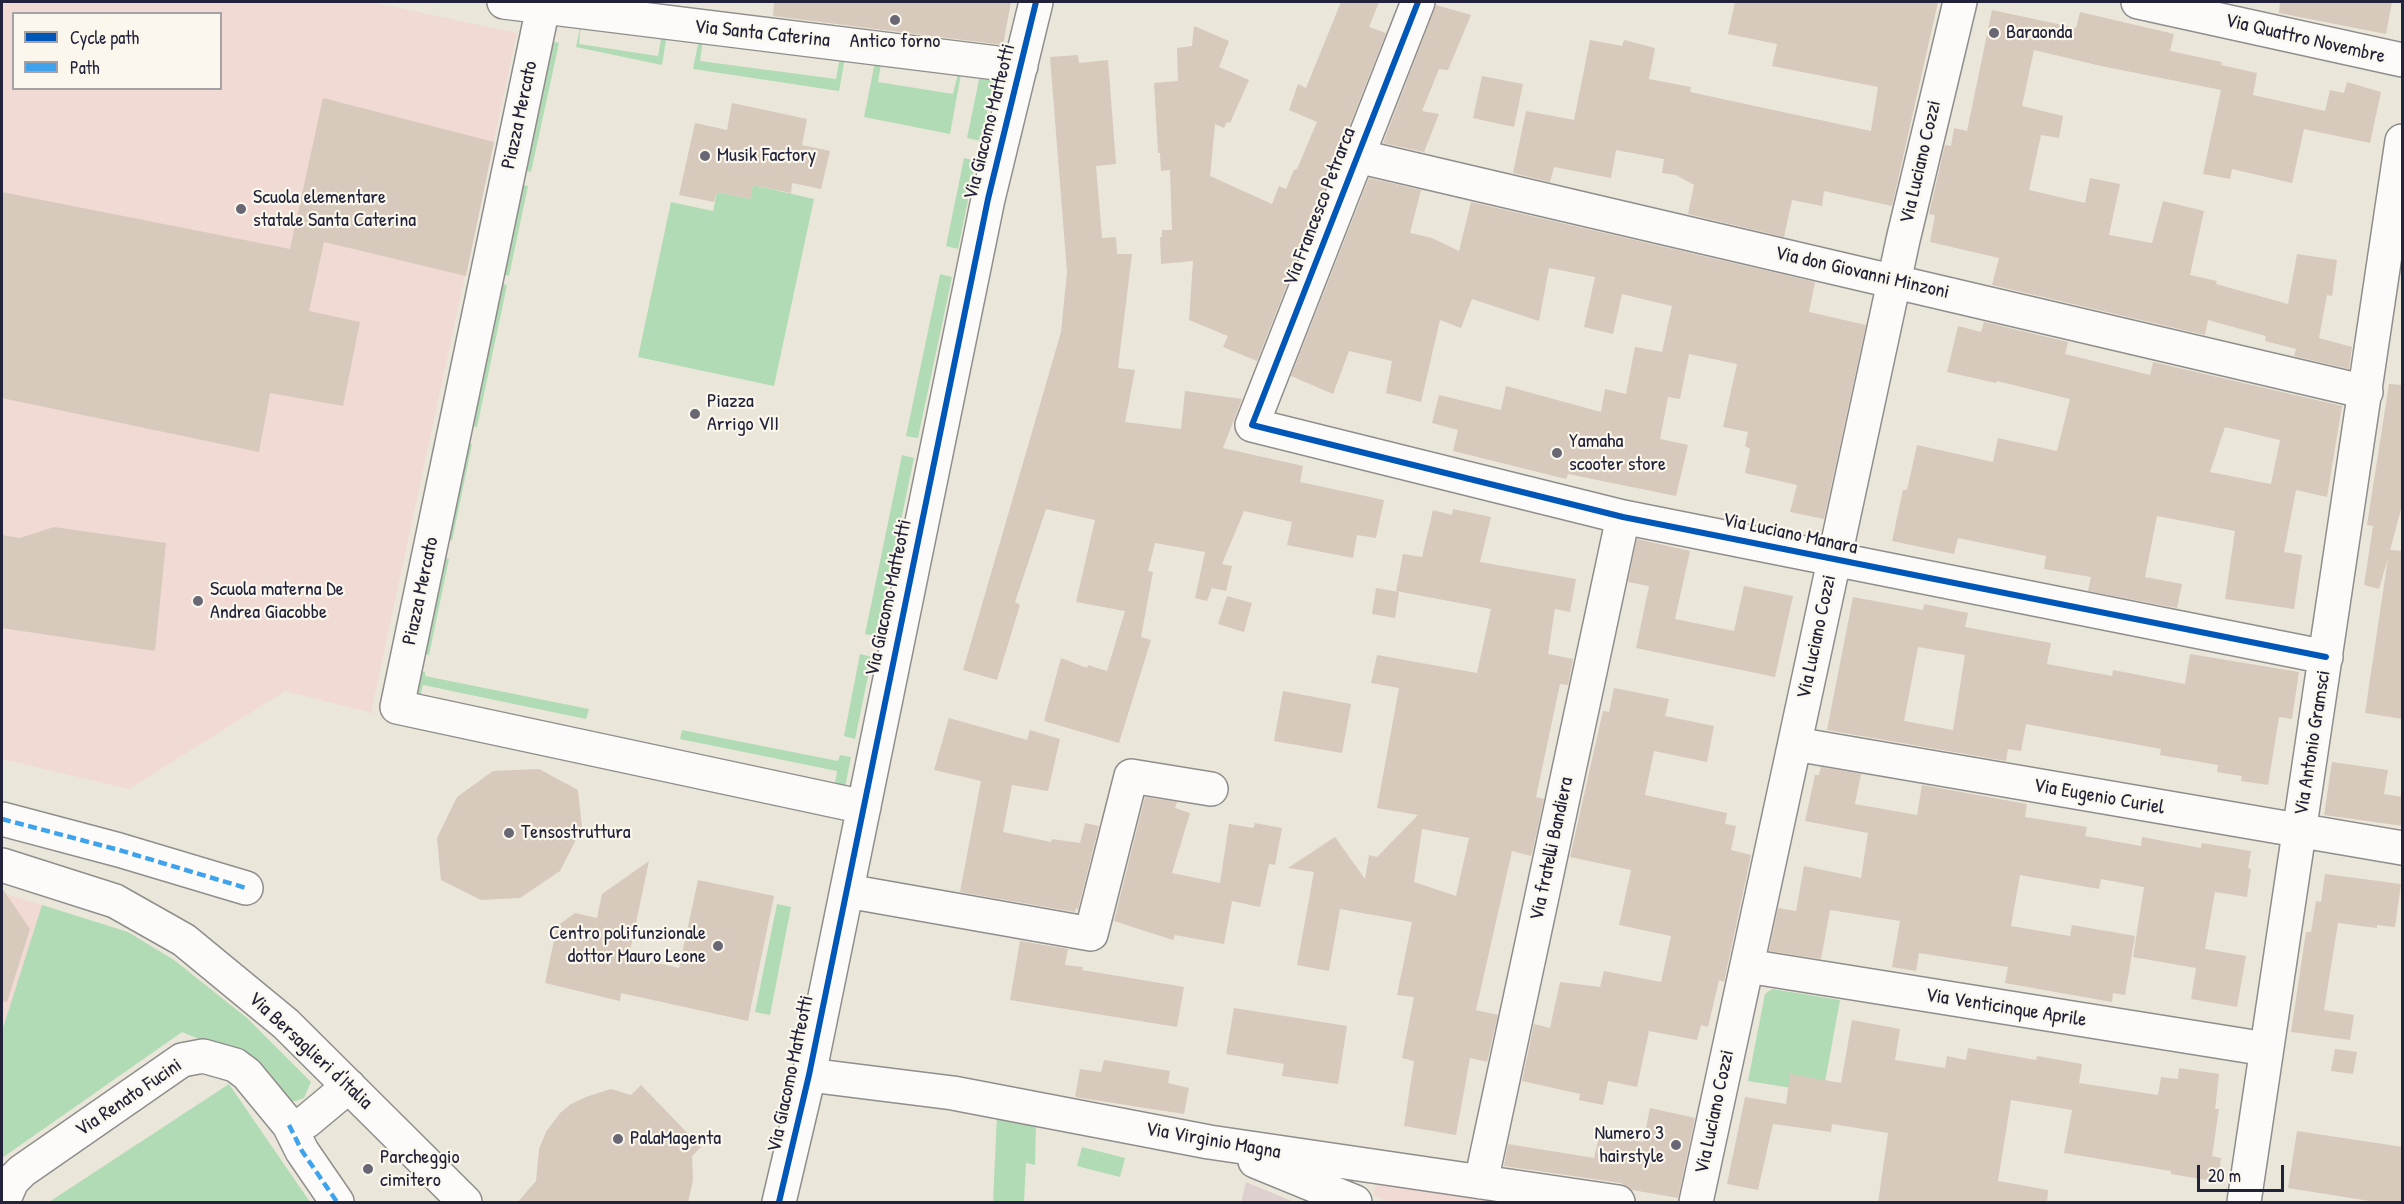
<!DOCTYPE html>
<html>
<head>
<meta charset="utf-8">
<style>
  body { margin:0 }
  #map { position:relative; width:2404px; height:1204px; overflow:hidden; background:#eae7da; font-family:"Patrick Hand",sans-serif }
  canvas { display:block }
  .frame { position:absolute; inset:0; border:3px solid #22223b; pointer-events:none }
  .legend { position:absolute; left:12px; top:12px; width:210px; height:78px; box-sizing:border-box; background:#fbf7ec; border:2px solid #a4a2a5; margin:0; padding:8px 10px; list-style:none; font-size:18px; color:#22223b }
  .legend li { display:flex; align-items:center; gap:12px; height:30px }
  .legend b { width:30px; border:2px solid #a4a2a5 }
  .scale { position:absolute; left:2197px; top:1165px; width:87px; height:27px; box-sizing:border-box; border:3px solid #22223b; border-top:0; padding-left:8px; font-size:18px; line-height:21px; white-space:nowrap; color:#22223b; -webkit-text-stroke:4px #fbf7ec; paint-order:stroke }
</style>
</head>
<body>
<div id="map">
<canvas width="2404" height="1204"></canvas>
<div class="frame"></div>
<ul class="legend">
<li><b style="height:8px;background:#0057b8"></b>Cycle path</li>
<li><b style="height:8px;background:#3ea2ec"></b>Path</li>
</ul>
<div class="scale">20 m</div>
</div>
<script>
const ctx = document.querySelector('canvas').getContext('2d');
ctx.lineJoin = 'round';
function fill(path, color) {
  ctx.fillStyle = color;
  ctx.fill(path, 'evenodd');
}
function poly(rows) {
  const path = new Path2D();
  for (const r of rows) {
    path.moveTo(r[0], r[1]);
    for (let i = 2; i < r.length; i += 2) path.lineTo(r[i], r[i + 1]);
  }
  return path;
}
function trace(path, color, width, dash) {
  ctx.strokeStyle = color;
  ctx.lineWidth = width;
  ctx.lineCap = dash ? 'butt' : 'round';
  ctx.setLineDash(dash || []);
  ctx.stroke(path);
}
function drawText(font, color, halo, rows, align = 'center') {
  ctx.font = font + ' "Patrick Hand",sans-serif';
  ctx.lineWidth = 4.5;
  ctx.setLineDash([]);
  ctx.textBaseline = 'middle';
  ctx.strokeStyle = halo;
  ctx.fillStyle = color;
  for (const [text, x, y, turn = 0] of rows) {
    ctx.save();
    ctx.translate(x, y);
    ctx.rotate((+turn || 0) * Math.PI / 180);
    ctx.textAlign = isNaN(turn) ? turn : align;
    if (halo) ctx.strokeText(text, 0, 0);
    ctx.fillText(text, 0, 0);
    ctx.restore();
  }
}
fill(poly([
  [2,2,371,2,517,33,371,712,380,715,285,691,129,789,2,759],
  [14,14,220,14,220,88,14,88],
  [2,893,42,905,2,1031],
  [1378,1179,1502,1202,1390,1202,1373,1195]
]), '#f1dad4');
fill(poly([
  [1246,1182,1294,1202,1241,1202]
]), '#ddd0ce');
fill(poly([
  [581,23,579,44,658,56,662,34,667,34,662,65,576,47],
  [544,39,559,43,531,172,517,169],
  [699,39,703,39,700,61,836,79,840,57,845,58,839,91,693,69],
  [875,62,881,64,878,82,953,94,958,73,961,74,950,134,864,117],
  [980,75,994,78,981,141,967,138],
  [964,158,976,161,958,249,946,246],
  [514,183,528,186,509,276,495,272],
  [753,185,814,199,774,386,638,357,671,202,713,211,717,192,750,199],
  [940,274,952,277,918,438,906,436],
  [493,282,507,285,477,427,463,424],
  [458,441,472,444,452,541,439,530],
  [902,455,914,458,877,636,865,634],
  [435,556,449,559,429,655,415,652],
  [860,654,872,657,855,739,844,736],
  [411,669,425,672,425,676,589,709,586,719,423,685,418,705],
  [682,730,838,761,840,755,851,757,844,792,834,790,837,771,680,739],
  [777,904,791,907,770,1015,755,1012],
  [42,905,128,932,174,960,247,1018,311,1082,304,1098,296,1101,283,1101,247,1059,182,1032,2,1158,2,1031],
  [1772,989,1840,1000,1823,1093,1748,1081,1765,994],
  [229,1084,310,1202,49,1202],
  [997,1115,1036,1123,1035,1165,1026,1163,1024,1202,993,1202],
  [1082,1147,1125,1158,1120,1177,1077,1166]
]), '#b0dbb4');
fill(poly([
  [774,2,1011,2,1003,45,773,16],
  [1341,2,1379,2,1369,27,1386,33,1257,361,1223,347,1228,336,1189,320,1193,261,1161,264,1160,237,1162,237,1162,230,1172,230,1170,170,1161,171,1160,153,1158,153,1154,83,1178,81,1177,48,1192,46,1194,26,1229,41,1219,67,1249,80,1230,123,1227,122,1224,128,1215,124,1210,176,1272,204,1279,186,1286,189,1294,170,1297,169,1317,122,1289,110,1298,84,1306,88],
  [1735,2,1938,2,1892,206,1824,191,1822,206,1792,200,1784,237,1688,214,1694,185,1676,175,1662,173,1664,159,1616,150,1611,178,1554,167,1550,182,1513,173,1526,111,1574,120,1590,40,1622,46,1624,40,1655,48,1649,79,1691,87,1690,92,1871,131,1878,87,1772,66,1777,44,1728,34],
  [2280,2,2392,2,2386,34,2279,13],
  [1436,5,1471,15,1448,70,1439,69,1422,111,1439,114,1424,152,1383,143],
  [1992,10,2076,28,2080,12,2174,34,2170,51,2222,62,2221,65,2257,73,2253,95,2325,111,2330,90,2344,93,2347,82,2381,92,2370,143,2304,129,2292,183,2232,169,2230,179,2203,174,2221,90,2101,66,2034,50,2022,106,2063,116,2059,138,2041,135,2029,190,2085,203,2090,178,2120,184,2109,235,2152,243,2163,201,2204,211,2190,275,2217,281,2216,284,2288,304,2297,254,2337,260,2332,296,2327,295,2319,338,2352,347,2349,369,2294,356,2296,349,2265,341,2266,336,2208,320,2205,335,1992,285,1999,258,1930,242,1935,215,1929,214,1945,145,1951,146,1954,128,1967,131],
  [1078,55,1079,63,1108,60,1116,164,1096,166,1102,238,1116,237,1117,254,1132,254,1118,368,1135,370,1125,422,1181,429,1185,391,1242,399,1223,448,1303,466,1300,482,1384,500,1376,538,1357,535,1353,558,1287,545,1292,522,1244,511,1222,564,1232,566,1226,591,1212,588,1207,601,1195,598,1205,552,1155,543,1148,571,1153,572,1141,637,1151,640,1119,743,1044,721,1061,658,1087,668,1088,665,1107,671,1125,611,1076,602,1095,520,1046,509,1015,602,1020,605,997,680,963,670,1061,332,1067,272,1050,57],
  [1482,76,1523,84,1514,127,1473,118],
  [323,98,494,142,466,276,324,242,309,311,360,322,343,406,270,393,259,452,2,398,2,192,290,249],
  [732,103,807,119,802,145,830,151,821,189,792,183,791,193,753,185,750,199,717,192,714,202,679,195,695,123,727,130],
  [1369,178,1421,190,1410,233,1432,238,1459,251,1471,202,1815,282,1809,312,1866,325,1824,519,1790,512,1797,485,1745,473,1750,449,1745,446,1748,432,1723,427,1737,364,1689,354,1680,399,1668,397,1660,439,1688,445,1676,496,1568,474,1566,479,1453,451,1458,430,1432,423,1439,395,1501,410,1506,386,1601,412,1605,389,1626,394,1635,347,1662,352,1672,306,1622,294,1613,334,1584,327,1595,277,1549,268,1539,321,1472,299,1461,328,1440,320,1421,402,1386,393,1392,361,1349,351,1333,394,1291,376],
  [1984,322,2068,342,2065,354,2150,375,2153,362,2342,406,2327,497,2296,490,2284,552,2302,555,2294,609,2225,599,2235,531,2157,516,2145,577,2182,584,2177,608,2088,591,2091,577,2044,569,2046,556,1958,538,1954,554,1892,541,1903,490,1907,490,1917,445,1993,462,1998,438,2057,451,2070,399,1997,381,1996,383,1947,372,1958,326,1981,332],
  [2225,427,2280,440,2271,484,2210,472],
  [2389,384,2403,385,2403,502,2390,550,2403,551,2403,719,2365,713,2388,558,2379,589,2364,585,2373,526,2367,525],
  [1453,509,1491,517,1480,562,1576,579,1570,612,1555,609,1548,654,1573,659,1568,685,1560,684,1536,797,1544,799,1533,849,1531,856,1512,851,1476,1010,1498,1015,1487,1062,1470,1058,1456,1135,1404,1126,1414,1061,1402,1058,1414,997,1397,995,1412,922,1340,909,1329,971,1297,965,1314,872,1288,868,1335,837,1365,879,1369,855,1377,857,1418,815,1377,808,1399,688,1371,683,1377,655,1477,673,1491,609,1396,591,1403,554,1422,557,1433,510,1452,515],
  [1422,829,1469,838,1456,896,1414,882],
  [54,527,166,543,155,651,2,628,2,535,20,538],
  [1637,539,1690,551,1675,619,1734,631,1744,586,1793,596,1775,677,1636,648,1649,586,1628,582],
  [1376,588,1399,592,1395,618,1372,614],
  [1227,596,1252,603,1244,632,1218,624],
  [1853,597,1923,610,1924,604,1968,613,1965,627,2051,643,2047,664,2112,676,2113,670,2185,684,2190,654,2299,672,2292,719,2279,717,2268,785,2241,781,2242,776,2217,772,2218,765,2160,755,2161,749,2026,724,2021,751,2008,749,2006,761,1827,730],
  [1918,647,1965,655,1953,730,1904,721],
  [1614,688,1669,699,1665,716,1714,726,1707,762,1654,751,1645,795,1727,813,1725,824,1736,826,1731,850,1751,855,1724,982,1719,980,1708,1027,1701,1025,1697,1040,1649,1031,1637,1087,1608,1081,1603,1105,1579,1100,1580,1094,1522,1081,1534,1024,1550,1028,1560,982,1600,987,1604,971,1661,982,1671,936,1619,925,1631,870,1570,857,1603,711,1609,712],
  [1283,691,1351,704,1342,753,1274,741],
  [949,718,1027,740,1030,730,1060,739,1048,791,1012,785,1003,832,1051,842,1052,839,1080,843,1085,823,1099,826,1078,909,1076,908,1075,912,960,892,981,781,934,770],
  [2332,762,2388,770,2384,794,2403,797,2403,826,2324,815],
  [1821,767,1861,774,1855,804,1917,815,1922,785,2027,804,2025,817,2087,827,2085,836,2141,846,2142,837,2201,848,2202,843,2251,851,2248,868,2251,869,2247,897,2215,892,2205,949,2246,956,2237,1007,2191,999,2196,968,2133,957,2144,887,2101,879,2099,889,2020,875,2011,926,2070,936,2072,925,2135,936,2125,995,2113,993,2112,1002,2005,983,2008,967,1919,953,1916,971,1892,967,1900,921,1830,910,1821,959,1769,951,1778,908,1796,911,1804,866,1861,878,1868,833,1805,821,1815,775,1819,775],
  [539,769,578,790,582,828,560,871,520,898,481,900,441,880,437,838,457,797,493,771],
  [1145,797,1177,802,1175,808,1190,813,1172,873,1220,883,1229,824,1253,828,1255,823,1282,828,1275,865,1269,864,1260,907,1232,901,1224,944,1175,935,1173,940,1114,921],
  [649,861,629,956,679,968,698,880,774,896,748,1021,621,993,620,1001,545,983,557,926,575,913,597,918,602,894],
  [2325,874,2401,884,2395,927,2377,925,2377,928,2338,923,2324,1010,2354,1015,2350,1040,2291,1032,2306,932,2311,932,2316,901,2321,902],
  [2,888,30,929,7,1002,2,1001],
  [1020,941,1068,949,1065,965,1083,967,1082,970,1184,987,1177,1027,1010,1000],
  [1234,1008,1347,1026,1338,1084,1282,1076,1284,1064,1226,1054],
  [1852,1020,1900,1029,1895,1060,1945,1068,1947,1056,1966,1060,1968,1048,2036,1060,2037,1056,2082,1064,2079,1083,2158,1095,2161,1077,2178,1079,2179,1068,2219,1074,2215,1109,2219,1109,2212,1156,2221,1158,2218,1182,2171,1174,2171,1171,2064,1153,2072,1110,2011,1100,1998,1181,2048,1190,2047,1203,1878,1203,1888,1133,1832,1124,1831,1132,1773,1124,1758,1190,1727,1184,1745,1097,1786,1104,1790,1074,1841,1083],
  [2335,1049,2357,1052,2353,1074,2331,1071],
  [1104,1060,1170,1071,1168,1083,1189,1088,1184,1114,1075,1097,1080,1069,1101,1072],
  [641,1085,701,1147,692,1156,693,1180,688,1203,517,1203,536,1181,539,1149,546,1132,560,1113,571,1104,586,1097,611,1089,631,1095],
  [1650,1108,1695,1118,1678,1198,1632,1190,1621,1183,1504,1166,1508,1144,1594,1158,1600,1133,1643,1142],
  [2297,1131,2403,1147,2401,1203,2382,1203,2288,1188]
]), '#d7c9bb');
const minor = poly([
  [504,2,1021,66],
  [1418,2,1252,425,1623,517,2326,657],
  [2138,2,2402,60],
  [543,7,397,707,864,807],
  [1357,156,2366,392],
  [1795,744,2402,848],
  [2,819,119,850,246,888],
  [2,865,115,901,184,940,286,1024,465,1202],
  [847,891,1091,934,1131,776,1211,789],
  [1747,966,2266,1049],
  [809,1075,953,1093,1209,1142,1618,1202],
  [289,1125,302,1151,337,1202],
  [1255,1161,1355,1202],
  [1481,1182,1623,517],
  [3,1202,12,1181,22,1171,182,1060,203,1056,235,1065,247,1074,289,1125,296,1127,307,1121,349,1086],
  [779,1202,809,1075,988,199,1036,2],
  [1696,1202,1903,240,1960,2],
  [2244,1202,2402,141]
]);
trace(minor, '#908e8c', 36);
trace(minor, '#fcfbf9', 33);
trace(poly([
  [2,819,119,850,246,888],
  [289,1125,302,1151,337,1202]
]), '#3ea2ec', 4.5, [9, 4.5]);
trace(poly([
  [1418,2,1252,425,1623,517,2326,657],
  [779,1202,809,1075,988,199,1036,2]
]), '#0057b8', 6);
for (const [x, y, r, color] of [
  [895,20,6,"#686773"],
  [1994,33,6,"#686773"],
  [705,156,6,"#686773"],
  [241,209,6,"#686773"],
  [695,414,6,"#686773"],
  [1557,453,6,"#686773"],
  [198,601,6,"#686773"],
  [509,833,6,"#686773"],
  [718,946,6,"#686773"],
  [618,1139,6,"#686773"],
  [1676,1145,6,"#686773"],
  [368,1169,6,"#686773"]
]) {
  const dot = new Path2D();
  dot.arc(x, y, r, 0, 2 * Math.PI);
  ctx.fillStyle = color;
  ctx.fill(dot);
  trace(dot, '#fbf7ec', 2);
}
drawText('20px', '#22223b', '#fbf7ec', [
  ["Baraonda",2006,33],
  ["Antico forno",895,42,"center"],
  ["Musik Factory",717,156],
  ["Scuola elementare",253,198],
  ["statale Santa Caterina",253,221],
  ["Piazza",707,402],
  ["Arrigo VII",707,425],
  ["Yamaha",1569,442],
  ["scooter store",1569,465],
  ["Scuola materna De",210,590],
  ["Andrea Giacobbe",210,613],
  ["Tensostruttura",521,833],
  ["Centro polifunzionale",706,934,"right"],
  ["dottor Mauro Leone",706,957,"right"],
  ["Numero 3",1664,1134,"right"],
  ["hairstyle",1664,1157,"right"],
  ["PalaMagenta",630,1139],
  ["Parcheggio",380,1158],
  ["cimitero",380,1181]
], 'left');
drawText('20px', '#22223b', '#fbf7ec', [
  ["Via Santa Caterina",762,34,6],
  ["Via Quattro Novembre",2305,39,13],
  ["Piazza Mercato",520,115,-78],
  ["Via Giacomo Matteotti",990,122,-76],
  ["Via Luciano Cozzi",1921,162,-77],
  ["Via Francesco Petrarca",1320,207,-69],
  ["Via don Giovanni Minzoni",1862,273,13],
  ["Via Luciano Manara",1790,534,12],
  ["Piazza Mercato",421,591,-78],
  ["Via Giacomo Matteotti",889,598,-78],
  ["Via Luciano Cozzi",1817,637,-78],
  ["Via Antonio Gramsci",2313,743,-81],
  ["Via Eugenio Curiel",2099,797,10],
  ["Via fratelli Bandiera",1552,849,-78],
  ["Via Venticinque Aprile",2006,1008,9],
  ["Via Bersaglieri d'Italia",310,1051,43],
  ["Via Giacomo Matteotti",791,1074,-78],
  ["Via Renato Fucini",129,1098,-34],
  ["Via Luciano Cozzi",1715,1112,-78],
  ["Via Virginio Magna",1213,1141,10]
]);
</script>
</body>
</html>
